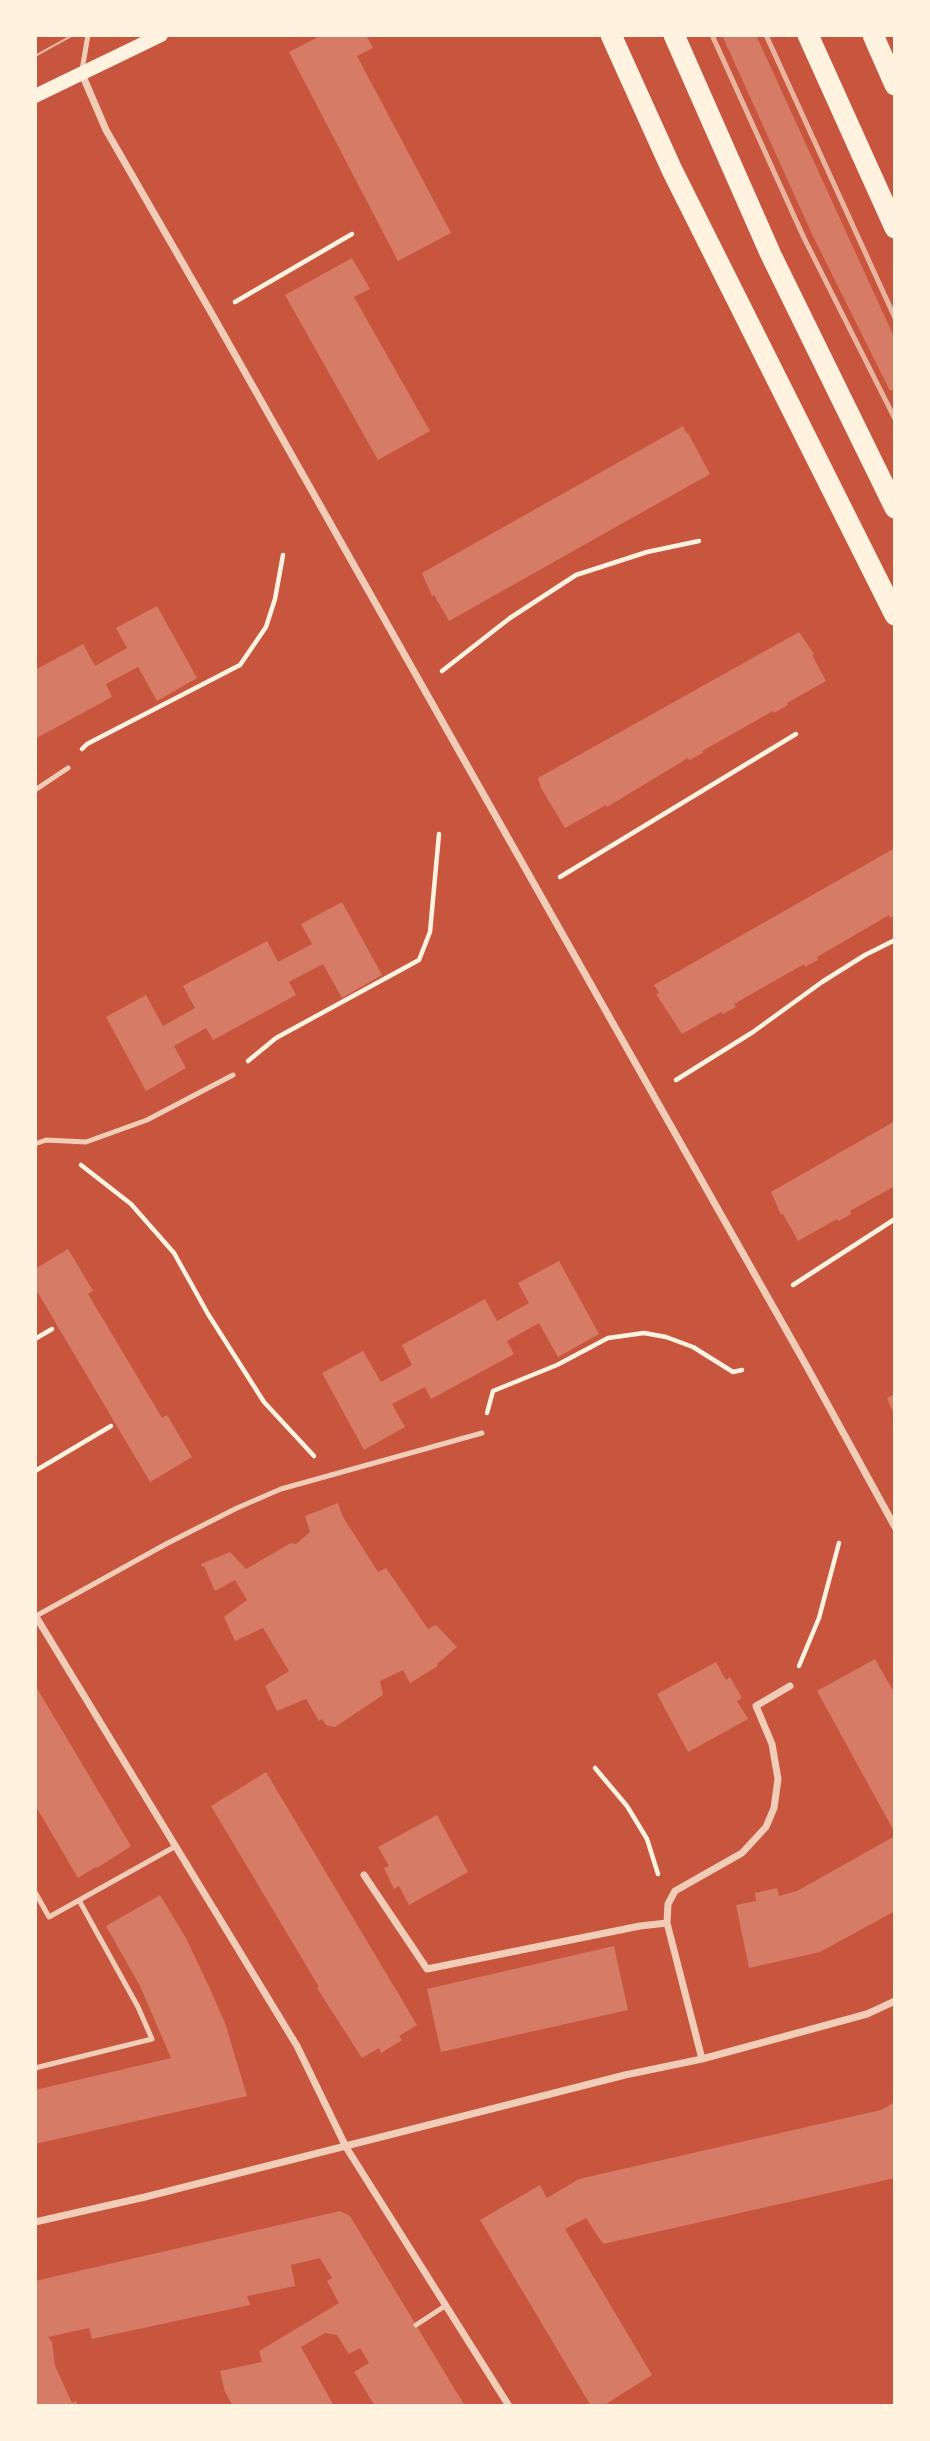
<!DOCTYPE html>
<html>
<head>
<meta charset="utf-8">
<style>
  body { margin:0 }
  #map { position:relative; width:930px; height:2441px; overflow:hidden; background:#c8553d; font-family:"PT Serif",serif }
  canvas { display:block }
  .frame { position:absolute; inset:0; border:37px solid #fff3e0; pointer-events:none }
</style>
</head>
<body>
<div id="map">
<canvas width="930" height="2441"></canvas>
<div class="frame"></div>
</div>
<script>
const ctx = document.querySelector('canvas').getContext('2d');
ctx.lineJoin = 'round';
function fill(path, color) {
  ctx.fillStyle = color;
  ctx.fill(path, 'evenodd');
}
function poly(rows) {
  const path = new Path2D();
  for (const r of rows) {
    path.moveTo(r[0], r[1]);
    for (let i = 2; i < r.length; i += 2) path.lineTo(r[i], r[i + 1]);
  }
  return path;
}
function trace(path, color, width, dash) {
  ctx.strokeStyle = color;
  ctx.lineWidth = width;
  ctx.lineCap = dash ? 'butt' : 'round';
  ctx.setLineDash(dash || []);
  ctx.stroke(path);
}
fill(poly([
  [322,35,366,35,373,48,357,56,451,233,398,261,289,52],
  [722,35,756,35,895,339,895,389,890,391,812,234],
  [352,258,370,289,354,297,430,431,378,460,285,295],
  [683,426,687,434,688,433,710,474,449,621,434,595,432,596,422,573],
  [157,606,197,678,157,701,138,667,106,684,112,697,35,739,35,670,83,644,95,666,127,648,116,628],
  [799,632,814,654,812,655,826,681,787,703,788,705,774,713,773,711,702,751,703,753,689,760,688,758,607,807,606,805,565,828,541,788,538,778],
  [895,848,895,915,890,918,889,915,817,957,818,960,805,967,804,964,734,1004,736,1007,723,1014,721,1012,682,1034,656,994,659,993,654,985],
  [342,902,382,975,342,998,323,964,289,982,296,995,213,1040,206,1028,174,1046,186,1068,146,1091,106,1017,146,995,163,1026,195,1008,183,986,267,941,278,962,312,944,301,924],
  [895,1121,895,1186,850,1211,851,1214,839,1221,837,1219,798,1241,783,1214,781,1215,771,1192],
  [68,1249,93,1291,88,1294,162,1418,167,1415,192,1457,150,1482,35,1288,35,1269],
  [559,1261,599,1334,558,1357,539,1323,507,1341,514,1354,431,1399,425,1387,392,1404,405,1427,364,1450,322,1373,363,1351,381,1382,412,1365,402,1345,485,1299,497,1321,529,1303,518,1283],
  [895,1394,895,1417,887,1398],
  [338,1503,343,1517,378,1572,386,1568,428,1629,436,1625,457,1647,437,1664,438,1666,410,1683,403,1670,380,1681,383,1695,335,1727,326,1725,322,1719,319,1721,306,1699,277,1711,265,1686,289,1671,263,1628,235,1641,224,1617,247,1600,235,1580,215,1591,204,1566,202,1567,201,1564,230,1552,246,1569,291,1543,296,1544,310,1532,305,1516],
  [875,1659,895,1694,895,1833,817,1691],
  [716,1662,726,1680,730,1677,742,1698,737,1701,748,1719,688,1752,657,1694],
  [35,1685,131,1846,97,1868,96,1867,78,1878,35,1805],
  [266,1772,417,2025,399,2036,402,2040,381,2053,379,2048,362,2058,317,1988,319,1987,211,1806],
  [437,1815,468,1872,409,1905,399,1886,394,1889,384,1868,389,1866,378,1847],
  [895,1836,895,1911,820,1952,749,1968,736,1905,756,1901,755,1893,777,1888,779,1896,797,1891],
  [160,1895,186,1938,210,1989,225,2023,247,2096,35,2144,35,2090,171,2058,140,1986,106,1926],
  [614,1946,628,2010,441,2052,427,1989],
  [895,2102,895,2178,603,2244,586,2218,565,2229,652,2375,603,2406,591,2406,480,2220,540,2185,547,2198,579,2179,881,2110],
  [340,2211,350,2216,465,2406,375,2406,354,2372,369,2363,360,2348,349,2354,337,2335,325,2333,301,2347,334,2406,233,2406,225,2392,220,2371,262,2362,259,2351,339,2303,327,2281,332,2278,320,2258,291,2265,295,2286,247,2296,250,2305,92,2339,89,2328,48,2337,52,2342,55,2366,72,2403,76,2401,78,2406,35,2406,35,2281]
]), '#d67c66');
trace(poly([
  [235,302,352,234],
  [442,671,510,618,576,575,647,552,699,541],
  [82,749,87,744,240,665,266,627,275,599,283,555],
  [560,877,796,734],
  [248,1061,276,1038,419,960,430,932,439,834],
  [676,1080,753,1032,822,982,865,955,895,940],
  [81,1165,131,1204,174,1253,208,1314,264,1402,314,1456],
  [793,1285,895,1219],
  [35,1339,52,1329],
  [487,1413,493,1391,557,1365,608,1338,644,1333,666,1337,693,1347,733,1372,742,1370],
  [35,1471,111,1426],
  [799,1666,819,1618,839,1543],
  [595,1768,627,1806,647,1839,658,1874]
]), '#fff3e0', 4.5);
trace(poly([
  [82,70,88,35],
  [35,790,68,768],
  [35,1144,46,1140,86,1142,147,1120,233,1075],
  [36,1616,166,1544,237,1508,281,1489,482,1433],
  [35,1892,49,1917,176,1846],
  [35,2068,152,2039,138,2007,80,1902],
  [416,2325,445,2306]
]), '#f1ccb7', 5);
trace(poly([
  [82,74,106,130,212,314,806,1365,895,1527],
  [35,1615,297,2046,346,2147,509,2406],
  [364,1875,427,1969,640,1926,667,1923],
  [702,2059,667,1923,668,1904,675,1891,742,1853,766,1827,774,1808,778,1779,772,1744,756,1706,790,1686],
  [35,2222,145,2197,625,2075,702,2059,867,2014,895,2001]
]), '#f1ccb7', 7);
trace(poly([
  [35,96,161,35]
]), '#fff3e0', 14);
trace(poly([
  [611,35,672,170,895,615],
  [674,35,771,255,895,508],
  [808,35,895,228],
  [873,35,895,85]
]), '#fff3e0', 21);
trace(poly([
  [35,35,36,35],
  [35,56,73,35]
]), '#e9b49f', 2);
trace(poly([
  [712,35,804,238,895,419],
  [766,35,895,318]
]), '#e9b49f', 5);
</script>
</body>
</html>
